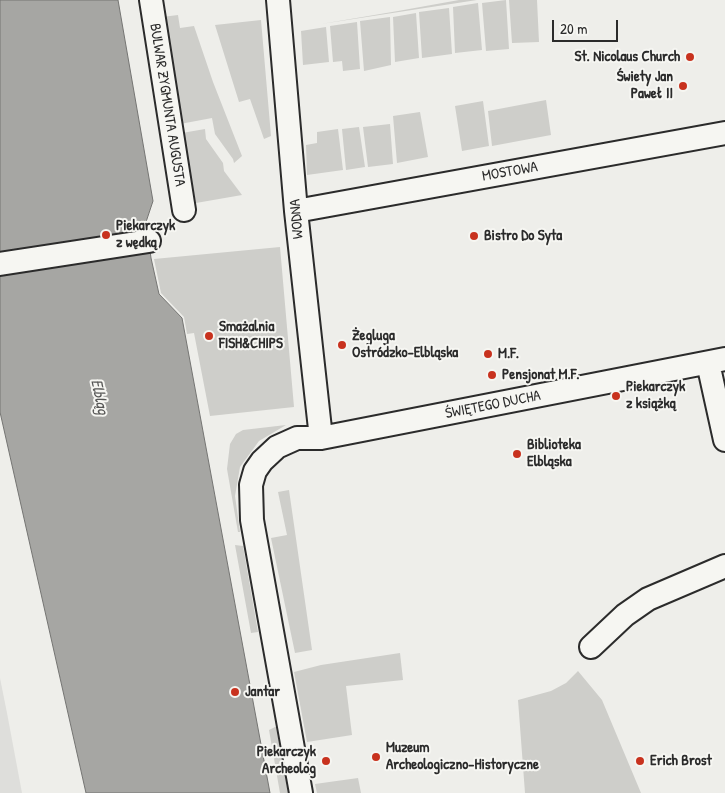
<!DOCTYPE html>
<html>
<head>
<meta charset="utf-8">
<style>
  body { margin:0 }
  #map { position:relative; width:725px; height:793px; overflow:hidden; background:#eeeeea; font-family:"Patrick Hand",sans-serif }
  canvas { display:block }
  .scale { position:absolute; left:552px; top:20px; width:66px; height:22px; box-sizing:border-box; border:2px solid #2b2b2b; border-top:0; padding-left:6px; font-size:15px; line-height:18px; white-space:nowrap; color:#2b2b2b; -webkit-text-stroke:4px #f6f6f2; paint-order:stroke }
</style>
</head>
<body>
<div id="map">
<canvas width="725" height="793"></canvas>
<div class="scale">20 m</div>
</div>
<script>
const ctx = document.querySelector('canvas').getContext('2d');
ctx.lineJoin = 'round';
function fill(path, color) {
  ctx.fillStyle = color;
  ctx.fill(path, 'evenodd');
}
function poly(rows) {
  const path = new Path2D();
  for (const r of rows) {
    path.moveTo(r[0], r[1]);
    for (let i = 2; i < r.length; i += 2) path.lineTo(r[i], r[i + 1]);
  }
  return path;
}
function trace(path, color, width, dash) {
  ctx.strokeStyle = color;
  ctx.lineWidth = width;
  ctx.lineCap = dash ? 'butt' : 'round';
  ctx.setLineDash(dash || []);
  ctx.stroke(path);
}
function drawText(font, color, halo, rows, align = 'center') {
  ctx.font = font + ' "Patrick Hand",sans-serif';
  ctx.lineWidth = 4;
  ctx.setLineDash([]);
  ctx.textBaseline = 'middle';
  ctx.strokeStyle = halo;
  ctx.fillStyle = color;
  for (const [text, x, y, turn = 0] of rows) {
    ctx.save();
    ctx.translate(x, y);
    ctx.rotate((+turn || 0) * Math.PI / 180);
    ctx.textAlign = isNaN(turn) ? turn : align;
    if (halo) ctx.strokeText(text, 0, 0);
    ctx.fillText(text, 0, 0);
    ctx.restore();
  }
}
fill(poly([
  [0,678,7,713,22,793,0,793]
]), '#dededb');
fill(poly([
  [459,0,477,0,321,24,398,11],
  [506,0,509,49,486,51,482,3],
  [509,0,537,0,539,42,512,43],
  [478,3,482,50,455,53,453,7],
  [449,8,452,54,422,58,419,12],
  [416,13,419,58,395,62,393,17],
  [178,15,180,28,194,26,213,82,242,156,234,163,233,159,215,134,212,118,180,124,162,17],
  [390,17,391,65,364,71,360,21],
  [261,20,271,136,264,139,250,99,239,102,215,25],
  [357,22,360,69,343,71,342,61,333,62,330,26],
  [326,27,329,62,303,65,301,31],
  [546,100,551,135,492,146,488,111],
  [483,101,489,146,462,151,455,106],
  [420,112,428,157,397,163,393,116],
  [390,124,393,164,368,167,363,127],
  [359,127,365,167,346,170,342,129],
  [205,129,206,139,223,163,224,171,242,195,196,203,182,133],
  [338,129,343,170,307,175,306,145,317,143,317,132],
  [280,247,294,407,210,416,194,333,187,334,184,317,161,293,154,259],
  [286,425,259,441,240,467,235,496,240,532,238,532,227,469,230,444,236,434,243,430],
  [289,490,312,650,295,653,271,538,287,535,278,492],
  [235,545,243,546,258,632,251,633],
  [400,653,403,680,346,686,352,735,307,742,294,672,321,665],
  [578,671,602,700,641,793,525,793,518,700,551,691,566,683],
  [275,727,276,727,288,793,280,793,269,730],
  [358,778,361,793,317,793,315,784]
]), '#cececa');
const water = poly([
  [0,0,118,0,153,201,146,222,151,258,159,294,182,318,270,793,86,793,0,412,0,0]
]);
fill(water, '#a6a6a3');
trace(water, '#757573', 1);
const street = poly([
  [151,0,184,210],
  [278,0,296,211,321,438],
  [296,211,725,133],
  [0,264,149,241],
  [708,363,725,440],
  [591,647,625,615,648,599,725,566],
  [301,793,252,520,251,485,255,471,262,461,277,447,297,438,321,438,725,359]
]);
trace(street, '#2b2b2b', 26);
trace(street, '#f6f6f2', 22);
for (const [x, y, r, color] of [
  [690,57,5,"#c8321e"],
  [683,86,5,"#c8321e"],
  [106,235,5,"#c8321e"],
  [474,236,5,"#c8321e"],
  [209,336,5,"#c8321e"],
  [342,345,5,"#c8321e"],
  [488,354,5,"#c8321e"],
  [492,375,5,"#c8321e"],
  [616,396,5,"#c8321e"],
  [517,454,5,"#c8321e"],
  [235,692,5,"#c8321e"],
  [376,757,5,"#c8321e"],
  [326,761,5,"#c8321e"],
  [640,761,5,"#c8321e"]
]) {
  const dot = new Path2D();
  dot.arc(x, y, r, 0, 2 * Math.PI);
  ctx.fillStyle = color;
  ctx.fill(dot);
  trace(dot, '#f6f6f2', 2);
}
drawText('bold 15px', '#2b2b2b', '#f6f6f2', [
  ["St. Nicolaus Church",680,57,"right"],
  ["Świety Jan",673,77,"right"],
  ["Paweł II",673,94,"right"],
  ["Piekarczyk",116,226],
  ["z wędką",116,243],
  ["Bistro Do Syta",484,236],
  ["Smażalnia",219,327],
  ["FISH&CHIPS",219,344],
  ["Żegluga",352,336],
  ["Ostródzko-Elbląska",352,353],
  ["M.F.",498,354],
  ["Pensjonat M.F.",502,375],
  ["Piekarczyk",626,387],
  ["z książką",626,404],
  ["Biblioteka",527,445],
  ["Elbląska",527,462],
  ["Jantar",245,692],
  ["Muzeum",386,748],
  ["Archeologiczno-Historyczne",386,765],
  ["Piekarczyk",316,752,"right"],
  ["Archeolog",316,769,"right"],
  ["Erich Brost",650,761]
], 'left');
drawText('15px', '#2b2b2b', '#f6f6f2', [
  ["BULWAR ZYGMUNTA AUGUSTA",167,105,81],
  ["MOSTOWA",510,172,-10],
  ["WODNA",297,219,-95],
  ["ŚWIĘTEGO DUCHA",493,405,-11]
]);
drawText('italic 16px', '#565655', '#f6f6f2', [
  ["Elbląg",99,397,78]
]);
</script>
</body>
</html>
